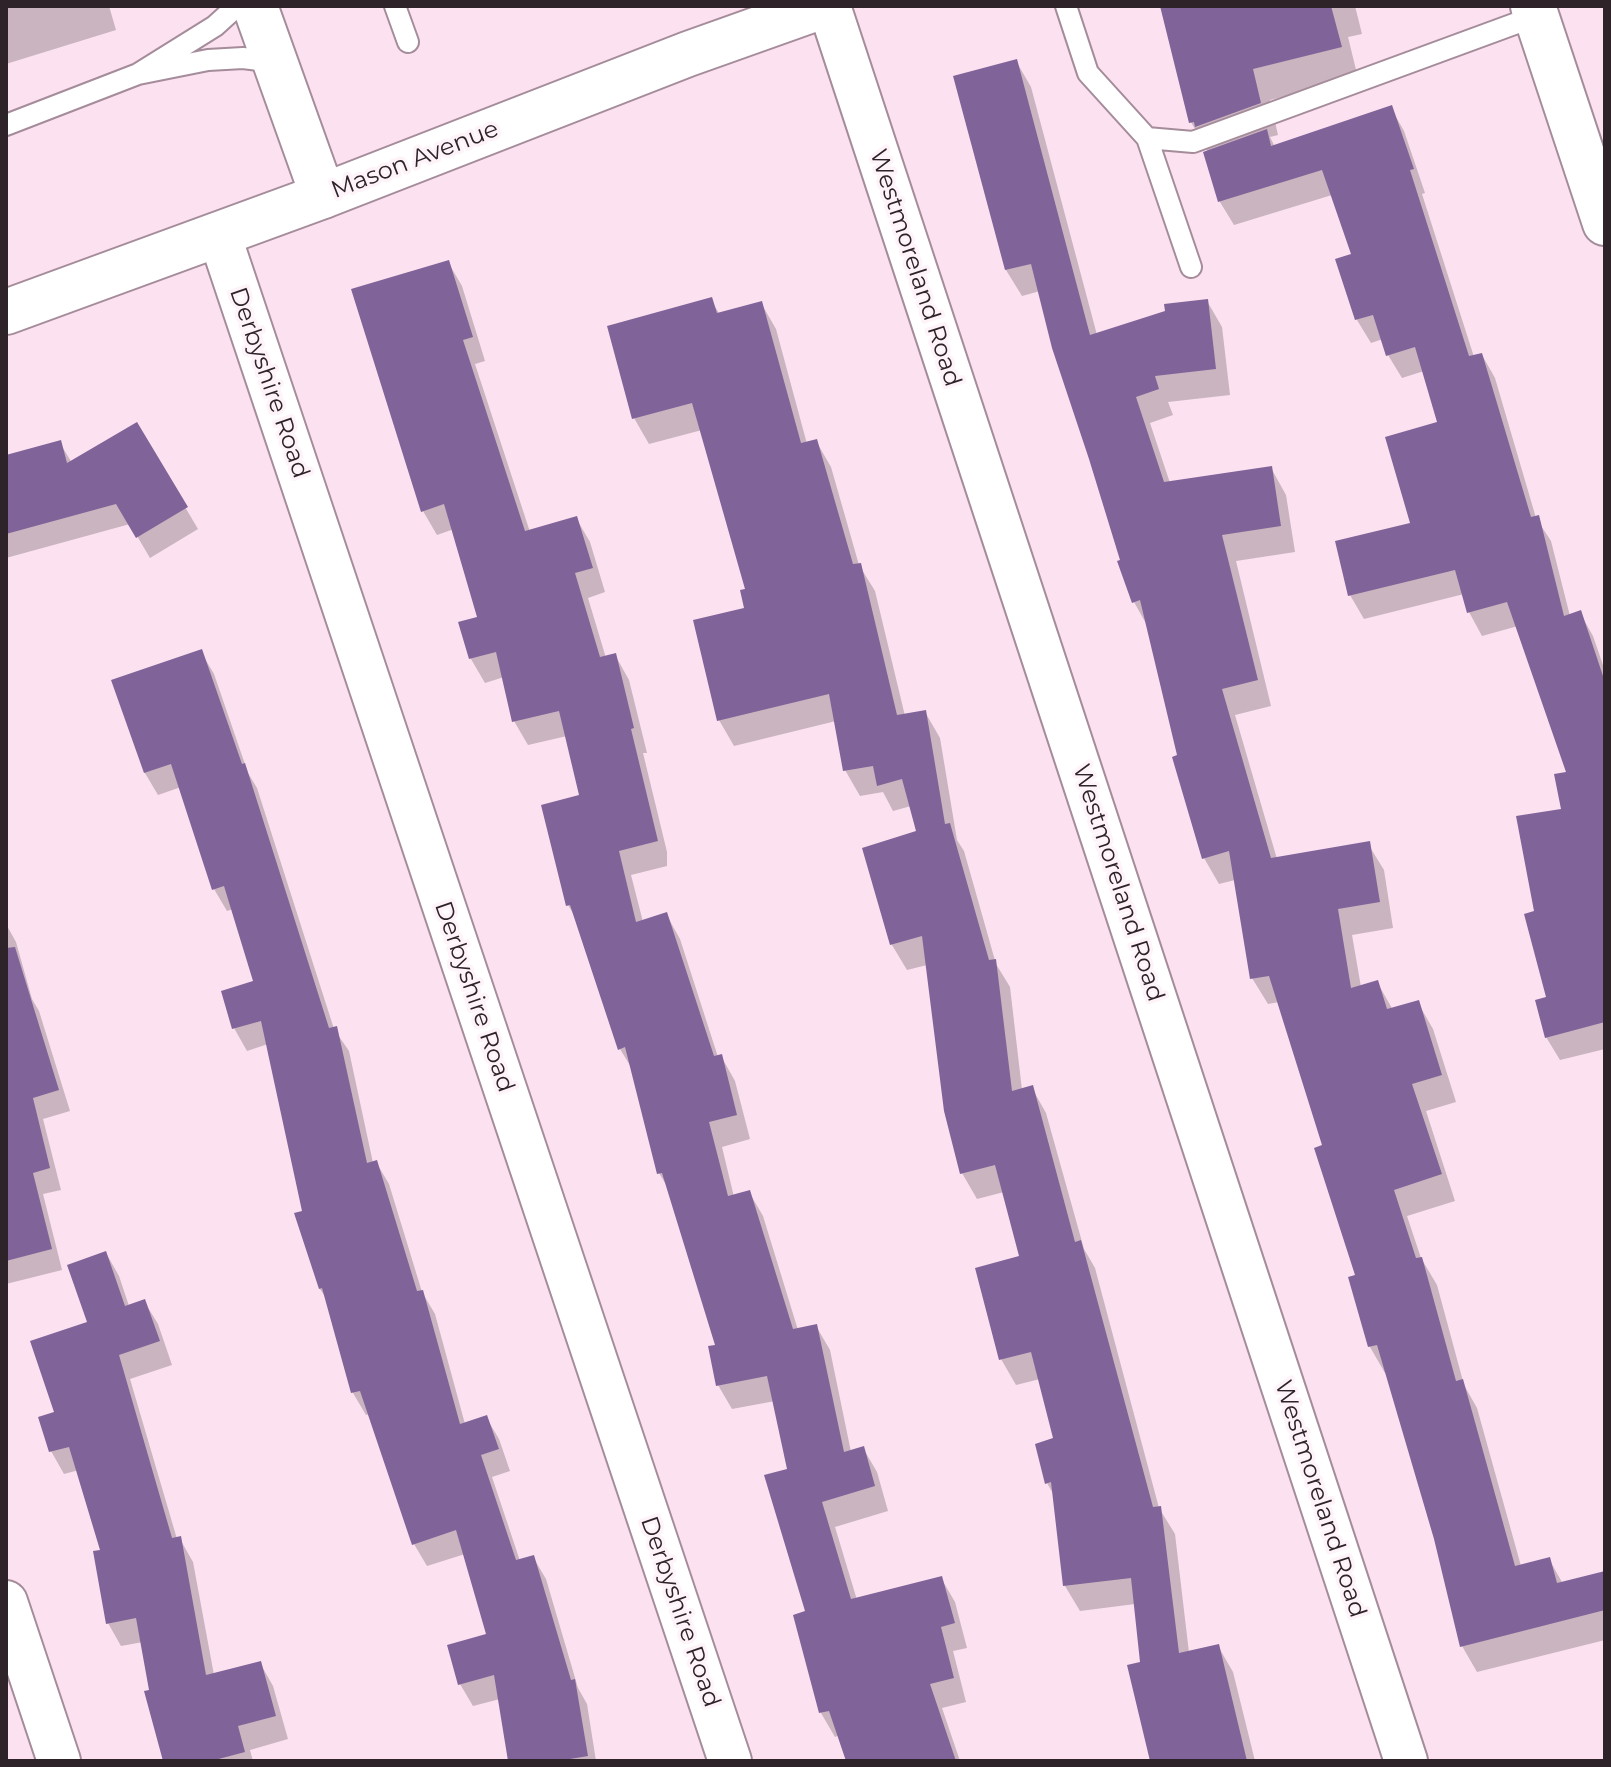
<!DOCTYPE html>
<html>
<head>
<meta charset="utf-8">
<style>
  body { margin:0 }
  #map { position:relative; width:1611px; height:1767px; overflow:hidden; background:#fce1f0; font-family:Montserrat,sans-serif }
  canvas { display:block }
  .frame { position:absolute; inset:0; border:8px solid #2d2329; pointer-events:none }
</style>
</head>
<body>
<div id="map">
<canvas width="1611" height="1767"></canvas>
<div class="frame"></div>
</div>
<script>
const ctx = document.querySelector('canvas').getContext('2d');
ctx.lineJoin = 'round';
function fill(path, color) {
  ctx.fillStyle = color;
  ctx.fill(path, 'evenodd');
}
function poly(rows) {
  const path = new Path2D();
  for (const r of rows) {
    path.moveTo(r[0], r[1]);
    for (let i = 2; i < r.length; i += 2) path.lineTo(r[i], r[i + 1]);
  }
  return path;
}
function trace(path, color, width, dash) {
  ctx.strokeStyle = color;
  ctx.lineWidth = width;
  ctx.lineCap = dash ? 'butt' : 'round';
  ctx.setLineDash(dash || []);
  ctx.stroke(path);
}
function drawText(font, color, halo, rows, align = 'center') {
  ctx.font = font + ' Montserrat,sans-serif';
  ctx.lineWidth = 7;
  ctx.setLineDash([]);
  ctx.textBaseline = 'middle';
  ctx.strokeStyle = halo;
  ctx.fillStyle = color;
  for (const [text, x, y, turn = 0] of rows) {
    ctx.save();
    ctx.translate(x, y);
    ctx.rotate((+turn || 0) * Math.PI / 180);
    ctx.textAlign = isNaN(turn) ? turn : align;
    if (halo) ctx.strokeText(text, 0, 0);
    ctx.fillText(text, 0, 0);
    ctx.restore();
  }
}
fill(poly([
  [6,6,109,6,116,30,6,64],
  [1162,6,1355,6,1362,34,1348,37,1358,78,1270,100,1278,135,1270,137,1275,147,1391,108,1404,131,1425,193,1422,194,1474,357,1482,355,1495,378,1536,518,1551,541,1570,616,1580,613,1593,636,1605,671,1605,1049,1560,1060,1546,1037,1548,999,1536,913,1564,810,1569,774,1518,626,1482,636,1469,612,1464,594,1364,619,1350,595,1413,524,1439,423,1424,371,1402,378,1388,355,1383,339,1371,343,1357,320,1338,260,1353,255,1332,195,1234,225,1220,202,1206,153,1208,152,1191,122],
  [1016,61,1031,87,1097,335,1207,301,1222,327,1230,395,1168,402,1173,415,1150,423,1170,483,1271,468,1286,495,1295,552,1236,561,1271,706,1235,715,1277,859,1368,844,1384,870,1393,928,1352,935,1361,987,1377,982,1393,1010,1418,1003,1433,1029,1456,1102,1426,1111,1455,1201,1407,1216,1421,1258,1437,1285,1464,1385,1477,1408,1521,1566,1549,1559,1563,1584,1605,1573,1605,1640,1477,1672,1462,1646,1436,1538,1387,1372,1385,1373,1370,1347,1350,1278,1358,1276,1324,1146,1279,1002,1268,1004,1252,978,1235,880,1219,884,1204,858,1148,627,1134,602,1040,291,1022,296,1006,270],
  [448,262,462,286,485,361,475,364,530,532,576,518,590,542,605,592,588,598,606,658,615,655,629,680,647,753,643,753,667,852,667,866,631,875,643,922,666,914,680,939,718,1057,721,1056,735,1081,750,1139,722,1147,734,1197,749,1192,763,1216,798,1330,816,1326,830,1350,851,1452,863,1448,877,1472,888,1511,835,1527,857,1600,941,1578,955,1602,967,1648,953,1651,966,1702,942,1708,960,1761,848,1761,840,1735,835,1737,821,1713,789,1470,775,1401,732,1409,718,1385,718,1346,670,1191,659,1173,634,1072,620,1049,579,923,568,905,582,797,567,736,528,745,514,721,504,677,485,683,471,659,460,624,479,618,454,529,437,535,423,511],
  [711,300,720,315,761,303,776,329,807,444,816,441,831,467,859,565,875,591,905,716,925,712,940,738,957,840,964,851,996,964,1010,987,1022,1090,1032,1088,1046,1113,1084,1249,1095,1268,1159,1508,1175,1534,1189,1653,1218,1646,1233,1672,1255,1761,1152,1761,1135,1604,1080,1611,1065,1586,1055,1497,1047,1483,1055,1440,1040,1379,1016,1385,1001,1359,1022,1258,1004,1192,977,1199,962,1173,927,965,907,970,892,945,864,849,919,832,911,806,893,811,883,792,860,796,845,770,836,721,734,746,719,720,747,609,747,591,702,430,649,444,634,418,609,327],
  [136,424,198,529,150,558,130,524,6,558,6,457,60,443,72,463],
  [201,652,214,674,248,773,257,788,334,1029,349,1051,373,1163,376,1162,389,1184,422,1292,435,1314,465,1424,486,1417,499,1439,510,1471,492,1477,520,1561,533,1557,546,1579,578,1688,587,1704,596,1761,510,1761,500,1699,473,1706,460,1684,489,1635,465,1554,427,1566,414,1544,370,1414,366,1415,353,1393,328,1301,320,1289,297,1214,305,1212,268,1044,247,1051,234,1028,223,992,256,982,233,909,227,911,214,889,181,787,158,795,145,773,114,682],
  [6,924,16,942,32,999,39,1011,70,1111,43,1119,61,1190,43,1194,62,1270,6,1284],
  [106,1253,119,1276,129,1306,144,1301,158,1324,172,1365,130,1379,177,1539,180,1539,193,1562,214,1675,260,1663,273,1686,288,1739,250,1750,253,1761,165,1761,143,1642,121,1646,108,1623,103,1552,79,1470,64,1474,51,1451,57,1413,89,1323]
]), '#0003');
fill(poly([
  [1160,6,1331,6,1342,47,1253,69,1261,103,1195,127,1194,122,1189,123],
  [1017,59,1090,335,1165,311,1164,304,1208,299,1216,369,1155,376,1159,389,1136,397,1164,482,1272,466,1281,526,1222,535,1258,680,1222,689,1271,858,1370,841,1380,902,1338,909,1351,988,1378,980,1387,1009,1419,1000,1442,1075,1412,1084,1442,1174,1394,1190,1416,1258,1422,1257,1456,1381,1463,1379,1515,1566,1550,1557,1557,1583,1605,1571,1605,1610,1460,1647,1434,1539,1377,1345,1368,1347,1348,1277,1355,1275,1314,1148,1322,1145,1269,976,1250,979,1229,851,1202,859,1172,757,1177,755,1140,600,1132,603,1117,561,1120,560,1089,459,1052,348,1031,264,1005,270,953,76],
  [1392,105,1414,169,1410,170,1469,356,1482,353,1531,517,1539,515,1564,616,1581,610,1605,682,1605,1022,1545,1038,1535,1000,1546,997,1524,914,1534,911,1516,816,1561,809,1554,774,1566,772,1507,602,1467,613,1455,570,1348,596,1335,541,1410,523,1385,437,1437,422,1415,347,1386,356,1373,315,1355,320,1335,259,1351,254,1322,170,1218,202,1203,152,1267,129,1271,146],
  [449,260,473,337,463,340,525,531,577,516,593,568,575,573,600,657,616,653,634,728,631,729,658,841,619,851,636,922,667,912,714,1056,722,1054,737,1115,709,1122,728,1196,750,1190,793,1329,817,1324,844,1452,864,1446,875,1486,822,1502,851,1599,942,1576,955,1623,941,1627,954,1678,930,1684,956,1761,846,1761,829,1711,819,1713,793,1615,805,1611,764,1475,787,1469,767,1376,716,1386,708,1346,715,1345,662,1173,657,1174,625,1047,618,1050,570,905,566,906,541,805,579,795,559,711,512,722,496,652,469,659,458,622,477,617,444,504,421,512,351,289],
  [712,297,717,313,762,301,801,443,817,439,853,564,861,563,897,715,926,710,945,824,950,823,989,960,996,959,1012,1091,1033,1085,1075,1242,1081,1240,1153,1507,1161,1506,1179,1653,1219,1644,1247,1761,1150,1761,1127,1665,1140,1662,1131,1578,1063,1586,1051,1482,1045,1484,1035,1444,1053,1438,1031,1352,999,1360,975,1268,1019,1256,995,1165,960,1174,944,1111,922,936,890,945,862,848,916,831,902,779,877,786,873,766,843,771,829,694,717,721,693,620,744,608,740,590,745,589,692,403,632,419,607,326],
  [137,422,188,507,136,538,116,504,6,534,6,455,61,440,67,463],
  [202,649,242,764,245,763,329,1028,337,1026,367,1163,377,1160,417,1291,423,1290,460,1424,487,1415,499,1449,481,1455,516,1560,534,1555,571,1680,575,1679,588,1756,558,1761,508,1761,494,1675,458,1685,447,1645,486,1634,456,1530,412,1545,360,1391,351,1393,322,1288,319,1289,294,1213,302,1211,261,1021,232,1029,221,991,253,981,224,886,212,890,171,764,144,773,111,680],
  [15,947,59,1090,33,1098,50,1168,33,1173,52,1249,6,1261,6,948],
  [106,1251,125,1306,145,1299,160,1341,119,1355,172,1538,181,1536,206,1675,261,1661,276,1716,238,1726,245,1752,211,1761,163,1761,144,1691,149,1690,136,1618,106,1624,93,1551,100,1550,69,1447,49,1452,38,1417,54,1412,30,1341,87,1322,67,1265]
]), '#806398');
const service = poly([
  [237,6,215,26,138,74,208,60,243,58,275,62],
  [395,6,408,42],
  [1066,6,1088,73,1147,138,1193,142,1536,16],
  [6,125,138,74],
  [1147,138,1191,267]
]);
const minor = poly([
  [829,6,1406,1761],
  [219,234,730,1761],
  [6,1602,59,1761]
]);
const tertiary = poly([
  [255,6,323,196],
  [1533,6,1605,223]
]);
const secondary = poly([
  [6,312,323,196,688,54,823,6]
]);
trace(service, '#a58c9a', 24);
trace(minor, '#a58c9a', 46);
trace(tertiary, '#a58c9a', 48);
trace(secondary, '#a58c9a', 48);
trace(service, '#fff', 20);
trace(minor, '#fff', 42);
trace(tertiary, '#fff', 44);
trace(secondary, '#fff', 44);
drawText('24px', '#2d2329', '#fef3f9', [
  ["Mason Avenue",415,160,-21],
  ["Westmoreland Road",915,268,72],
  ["Derbyshire Road",269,383,71],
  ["Westmoreland Road",1118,883,72],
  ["Derbyshire Road",474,997,71],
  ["Westmoreland Road",1320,1499,72],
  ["Derbyshire Road",680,1612,71]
]);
</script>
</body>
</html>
